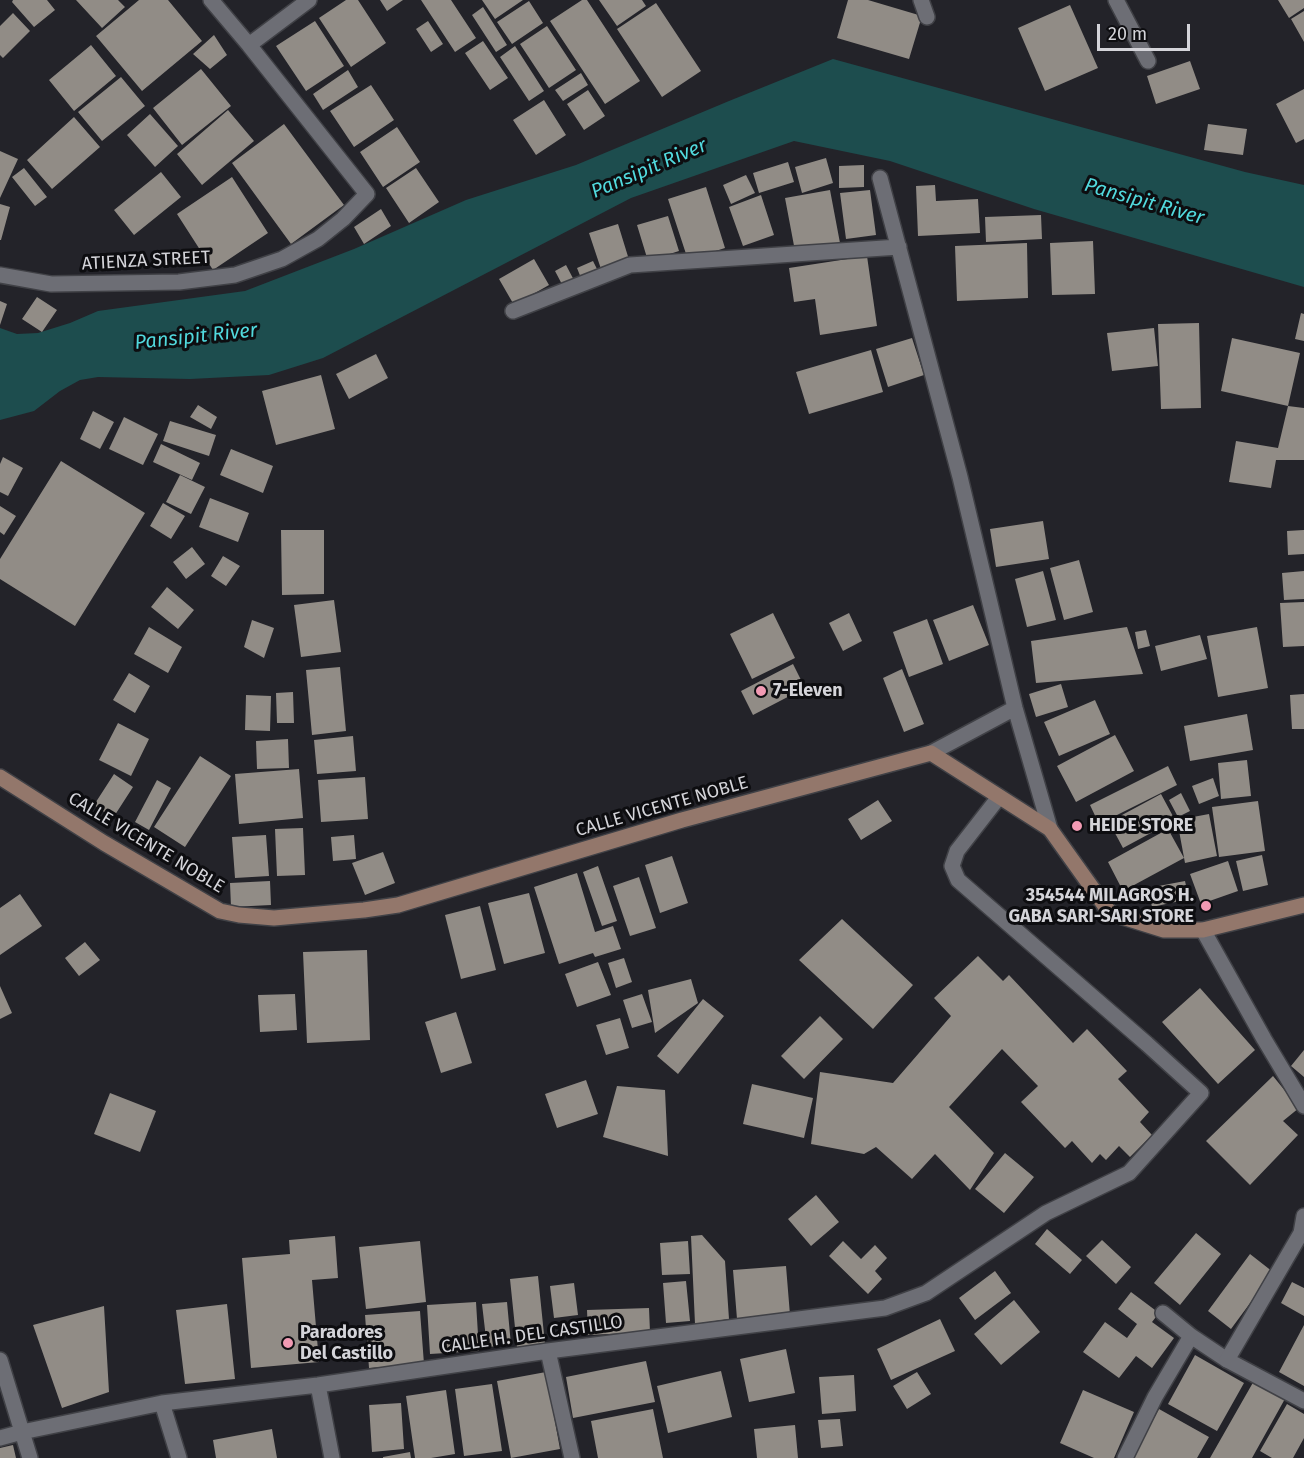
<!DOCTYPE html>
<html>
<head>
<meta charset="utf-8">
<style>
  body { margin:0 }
  #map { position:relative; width:1304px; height:1458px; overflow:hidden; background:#232329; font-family:"Fira Sans",sans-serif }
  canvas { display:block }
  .scale { position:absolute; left:1097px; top:24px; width:93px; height:27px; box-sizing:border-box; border:3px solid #d4d4d9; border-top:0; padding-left:8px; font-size:18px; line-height:21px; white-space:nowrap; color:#d4d4d9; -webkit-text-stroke:4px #0d0d10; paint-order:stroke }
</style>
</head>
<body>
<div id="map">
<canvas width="1304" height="1458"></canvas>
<div class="scale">20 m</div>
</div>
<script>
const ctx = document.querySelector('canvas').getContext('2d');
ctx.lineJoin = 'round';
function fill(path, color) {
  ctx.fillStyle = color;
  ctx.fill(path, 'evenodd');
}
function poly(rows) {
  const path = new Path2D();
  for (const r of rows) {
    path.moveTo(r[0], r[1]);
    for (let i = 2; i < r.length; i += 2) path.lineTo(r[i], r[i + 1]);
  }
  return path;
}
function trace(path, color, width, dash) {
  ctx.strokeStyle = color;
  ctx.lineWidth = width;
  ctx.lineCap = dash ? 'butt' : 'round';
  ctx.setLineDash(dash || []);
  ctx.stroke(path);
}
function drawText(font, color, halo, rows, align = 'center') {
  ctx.font = font + ' "Fira Sans",sans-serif';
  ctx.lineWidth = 6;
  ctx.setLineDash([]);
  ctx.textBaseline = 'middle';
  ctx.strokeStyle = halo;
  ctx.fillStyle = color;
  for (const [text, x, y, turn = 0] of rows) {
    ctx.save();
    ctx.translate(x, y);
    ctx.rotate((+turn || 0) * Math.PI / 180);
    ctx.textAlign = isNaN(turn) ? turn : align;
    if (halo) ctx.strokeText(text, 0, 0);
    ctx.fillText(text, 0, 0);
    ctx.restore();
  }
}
fill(poly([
  [833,59,1245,172,1304,185,1304,287,1034,209,890,161,794,141,631,198,323,358,269,375,190,379,98,377,80,380,60,391,34,411,0,420,0,328,17,334,38,333,70,323,98,311,245,291,354,249,466,200,576,165,729,101]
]), '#1d4d4e');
fill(poly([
  [13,0,47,0,55,10,34,27,12,2],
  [76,0,118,0,125,7,102,28],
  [139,0,168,0,202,41,142,91,96,36],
  [346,0,358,0,386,43,351,67,319,18],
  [380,0,403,0,387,11],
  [421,0,451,0,476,38,455,52],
  [482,0,523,0,495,19],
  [582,0,587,0,640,81,605,104,550,21],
  [599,0,642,0,646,6,617,26],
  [848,0,868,0,922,16,909,59,837,38],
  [1278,0,1304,0,1304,8,1289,18],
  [529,1,543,23,512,44,497,22],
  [656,3,701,71,662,97,617,29],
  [1070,5,1098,68,1045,91,1018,28],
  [483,7,507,45,496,52,472,15],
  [1304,11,1304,42,1291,19],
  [13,13,30,31,3,58,0,55,0,26],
  [315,21,344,66,306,91,276,46],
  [428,21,443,44,431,52,416,29],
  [547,26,576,70,549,88,520,44],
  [214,35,227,55,210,69,193,54],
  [483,41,508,78,490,90,465,53],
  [91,45,116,76,74,111,49,80],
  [515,46,544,91,529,101,500,57],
  [1190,61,1200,89,1156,104,1147,76],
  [201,69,231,106,182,145,153,108],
  [348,70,358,87,323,110,313,94],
  [581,73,588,85,563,101,555,90],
  [121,77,145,106,102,141,78,112],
  [371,85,394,120,354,147,330,111],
  [1304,89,1304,139,1296,143,1276,104],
  [588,90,605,116,584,130,567,104],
  [544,100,566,135,536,155,513,120],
  [228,110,254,141,202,185,177,154],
  [150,114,178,146,155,167,127,135],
  [74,117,100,147,52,189,27,160],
  [284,124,344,205,291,244,232,163],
  [1208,124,1247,129,1243,155,1204,150],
  [397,127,420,162,383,187,360,152],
  [0,151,18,159,0,198],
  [826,158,833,183,802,193,795,167],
  [788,162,794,182,759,193,753,173],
  [864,165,864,187,839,188,839,166],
  [24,168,47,197,35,206,12,177],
  [416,168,439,202,409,223,386,188],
  [161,172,181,197,134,235,114,210],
  [746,175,755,193,731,204,723,185],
  [232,177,268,233,213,270,177,214],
  [935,185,936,201,978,199,980,233,918,236,916,186],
  [706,187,725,248,688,260,668,199],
  [830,190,840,243,795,251,785,198],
  [870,190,876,235,846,239,840,193],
  [761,195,774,235,743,246,729,207],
  [0,204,10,207,1,240,0,240],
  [381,209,391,226,364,244,354,227],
  [1041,215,1042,239,986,242,985,217],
  [668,216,679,251,648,261,637,225],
  [618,224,630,263,602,272,589,233],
  [1093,241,1095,294,1052,295,1050,243],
  [1027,243,1028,298,957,301,955,246],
  [867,256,877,326,820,335,815,299,794,302,789,268],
  [534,259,549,285,514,305,499,279],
  [593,261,600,275,583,283,577,268],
  [566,265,576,284,565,290,555,271],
  [37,297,57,310,42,332,22,319],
  [0,301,7,304,0,325],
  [1301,313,1304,314,1304,341,1295,339],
  [1199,323,1201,408,1161,409,1158,324],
  [1154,328,1158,366,1112,371,1107,333],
  [912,338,924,375,888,387,876,349],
  [1232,338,1300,353,1288,406,1304,408,1304,460,1276,460,1271,488,1229,482,1236,441,1278,448,1288,406,1221,391],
  [871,350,883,392,809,414,796,372],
  [376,354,388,378,349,399,336,374],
  [321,375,335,429,276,445,262,391],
  [198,405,217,417,211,429,190,417],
  [93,411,114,422,100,449,80,439],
  [124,417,158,434,143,465,109,449],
  [170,421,216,435,209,456,163,441],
  [161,444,200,463,192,480,153,462],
  [231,449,273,466,263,493,220,475],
  [3,457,23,468,8,496,0,492,0,464],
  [61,461,145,513,75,626,0,579,0,559],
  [180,475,205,487,191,514,166,502],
  [210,498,249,513,238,542,199,527],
  [163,503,185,516,171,539,150,526],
  [0,506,16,516,4,535,0,532],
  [1043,521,1049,559,996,567,990,529],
  [281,530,324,530,324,594,282,595],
  [1304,530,1304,554,1288,555,1287,531],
  [192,547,205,564,186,579,173,562],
  [223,556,240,566,226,586,211,576],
  [1079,560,1093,612,1064,620,1050,568],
  [1043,571,1056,620,1027,627,1015,579],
  [1304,571,1304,599,1284,600,1282,573],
  [167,587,194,610,178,629,151,607],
  [334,600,341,652,301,657,294,605],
  [1304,602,1304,646,1283,647,1280,603],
  [973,605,989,645,949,661,933,620],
  [773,613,795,658,752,679,730,634],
  [849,613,862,641,843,651,829,623],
  [927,619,943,664,909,677,893,632],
  [252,620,274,628,264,658,244,647],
  [149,627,182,647,168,673,134,654],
  [1127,627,1143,674,1036,683,1031,641],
  [1257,627,1268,688,1218,697,1207,636],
  [1146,630,1150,646,1138,649,1135,632],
  [1200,635,1207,659,1161,671,1155,646],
  [793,664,805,688,753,715,741,691],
  [340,667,346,731,312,735,306,670],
  [902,669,924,724,904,732,883,678],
  [129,673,150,686,135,713,113,700],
  [1061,684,1068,707,1036,717,1029,694],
  [293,692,294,723,277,723,276,693],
  [1304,694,1304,729,1292,729,1290,695],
  [246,695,271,696,270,731,245,730],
  [1095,700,1110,734,1059,756,1044,722],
  [1247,714,1253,750,1190,761,1184,726],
  [118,723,149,739,131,776,99,760],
  [1115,735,1134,771,1076,802,1057,766],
  [353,736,356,771,317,774,314,740],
  [288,739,289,768,257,769,256,741],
  [200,756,231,776,185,847,154,827],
  [1247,760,1251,796,1221,799,1218,763],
  [1168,766,1177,785,1099,824,1090,805],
  [299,769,303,818,239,824,235,774],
  [114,774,133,787,113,818,94,805],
  [365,777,368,819,321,822,318,780],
  [1213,778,1219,796,1199,804,1192,786],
  [157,780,171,788,149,830,135,822],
  [1181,793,1190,811,1178,817,1169,800],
  [1161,794,1175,820,1123,848,1109,822],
  [878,800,892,821,861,840,848,819],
  [1258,801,1265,851,1219,857,1212,807],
  [1209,814,1217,856,1185,863,1177,820],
  [303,828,305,875,277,876,275,829],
  [1168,829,1184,858,1123,891,1108,862],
  [266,835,269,876,235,878,232,837],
  [354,835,356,859,333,861,331,837],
  [383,852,395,883,365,895,352,863],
  [1262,855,1268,885,1243,891,1236,861],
  [672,856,688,903,660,913,645,865],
  [1228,861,1238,891,1201,904,1190,874],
  [598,866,617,921,602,926,583,872],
  [577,873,595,932,613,926,621,949,595,957,593,953,559,964,534,887],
  [639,877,656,928,630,936,613,886],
  [270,881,271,905,231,907,230,883],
  [1185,881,1189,899,1152,907,1148,888],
  [529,893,545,953,504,964,488,903],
  [20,894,42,926,0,955,0,908],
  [480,906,496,970,461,979,445,915],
  [842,919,913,985,873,1029,799,960],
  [85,942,100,960,79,976,65,958],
  [367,950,370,1040,307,1043,303,952],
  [978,956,1003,981,1009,975,1073,1043,1087,1029,1127,1071,1118,1079,1149,1112,1140,1122,1152,1135,1130,1157,1119,1146,1106,1160,1100,1154,1092,1163,1072,1141,1065,1148,1021,1102,1038,1086,1002,1049,949,1107,994,1153,970,1190,935,1154,912,1179,876,1147,864,1154,811,1144,820,1072,893,1083,951,1016,934,998],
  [624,958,632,982,616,988,608,963],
  [598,962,611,995,577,1007,565,974],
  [691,979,698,1003,655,1033,648,990],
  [0,986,12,1013,0,1019],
  [1200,988,1255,1050,1218,1084,1162,1022],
  [295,994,297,1030,260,1032,258,995],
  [642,994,652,1022,632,1028,623,1000],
  [703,999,724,1016,678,1074,657,1056],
  [456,1012,472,1063,441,1073,425,1022],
  [820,1016,843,1039,804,1079,781,1056],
  [620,1018,629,1048,606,1055,596,1025],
  [1304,1050,1304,1077,1291,1066],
  [1273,1076,1299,1108,1283,1121,1298,1135,1250,1185,1206,1141],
  [586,1080,598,1114,557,1128,545,1094],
  [752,1084,813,1098,804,1138,743,1124],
  [617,1086,665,1090,668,1156,603,1137],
  [110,1093,156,1111,140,1152,94,1134],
  [1005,1153,1034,1177,1004,1213,975,1189],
  [816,1195,839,1222,811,1246,788,1219],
  [1047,1229,1082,1260,1070,1274,1035,1244],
  [1196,1233,1221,1254,1180,1305,1154,1283],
  [702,1235,725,1261,729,1319,695,1324,691,1236],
  [335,1236,338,1278,312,1280,319,1362,251,1368,242,1258,290,1254,289,1240],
  [1102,1240,1131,1267,1116,1284,1086,1256],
  [420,1241,426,1302,366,1309,359,1247],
  [688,1241,690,1274,662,1275,660,1243],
  [843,1241,861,1259,875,1245,887,1258,875,1271,882,1279,868,1294,829,1256],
  [1250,1254,1273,1272,1231,1329,1208,1311],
  [786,1266,790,1315,737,1319,733,1270],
  [995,1271,1011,1293,975,1320,959,1298],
  [538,1276,545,1344,517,1347,510,1279],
  [686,1281,690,1321,666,1323,663,1283],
  [1292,1282,1304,1288,1304,1316,1281,1303],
  [574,1283,578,1315,554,1318,550,1286],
  [1131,1292,1159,1313,1152,1322,1174,1338,1152,1368,1136,1356,1119,1378,1083,1352,1105,1322,1127,1338,1137,1324,1118,1309],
  [1014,1300,1040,1332,1001,1365,974,1334],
  [476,1302,479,1351,430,1354,427,1305],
  [507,1302,511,1345,487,1347,482,1304],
  [227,1304,235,1379,185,1384,176,1310],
  [104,1306,109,1392,62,1408,33,1325],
  [649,1308,650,1332,588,1335,587,1310],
  [420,1311,424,1364,369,1368,365,1315],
  [940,1319,955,1351,891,1380,877,1349],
  [1304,1325,1304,1386,1279,1372],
  [786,1349,795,1393,749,1402,740,1359],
  [1195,1355,1244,1383,1217,1431,1168,1404],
  [646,1361,655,1402,573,1418,566,1377],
  [721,1371,732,1417,668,1433,657,1386],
  [546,1372,560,1449,511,1458,497,1381],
  [917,1372,931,1394,907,1409,893,1386],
  [854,1375,856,1411,822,1414,819,1377],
  [1255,1379,1286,1397,1252,1458,1210,1458],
  [492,1384,502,1451,464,1456,455,1389],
  [446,1390,455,1454,431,1458,415,1458,406,1396],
  [1083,1390,1134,1412,1114,1458,1094,1458,1060,1443],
  [401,1403,404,1449,372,1452,369,1405],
  [1287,1404,1304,1414,1304,1438,1293,1458,1272,1458,1260,1451],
  [653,1409,663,1458,598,1458,591,1421],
  [1159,1409,1209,1437,1197,1458,1132,1458],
  [840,1419,843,1446,821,1448,818,1420],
  [795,1425,798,1458,757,1458,754,1429],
  [272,1429,277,1458,216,1458,213,1440],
  [13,1445,16,1458,0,1458,0,1448],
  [410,1452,411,1458,383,1458,383,1457]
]), '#918c86');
const minor = poly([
  [921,0,927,17],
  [1116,0,1148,61],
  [249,45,309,0],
  [880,178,960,477,1015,708,1050,829],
  [0,275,51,284,179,282,235,275,282,259,318,239,343,219,367,194,249,45,211,0],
  [513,311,630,265,899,247],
  [931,753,1015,708],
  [1163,1313,1191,1336,1227,1360],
  [548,1351,572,1458],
  [0,1360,30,1458],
  [318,1385,332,1458],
  [162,1403,179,1458],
  [0,1438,22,1432,162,1403,318,1385,548,1351,885,1308,926,1293,1046,1213,1129,1173,1201,1093,1147,1044,958,880,952,866,957,851,999,797],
  [1125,1458,1155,1397,1191,1336]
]);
const tertiary = poly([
  [1203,930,1264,1039,1304,1106],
  [1304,1216,1301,1233,1227,1360,1304,1401]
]);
const secondary = poly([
  [0,777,104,843,220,911,239,915,274,918,364,910,398,905,682,820,931,753,1050,829,1110,913,1164,930,1203,930,1304,905]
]);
trace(minor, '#404146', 18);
trace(tertiary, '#404146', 18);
trace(secondary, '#404146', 18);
trace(minor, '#6d6e75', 15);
trace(tertiary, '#6d6e75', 15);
trace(secondary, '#93776b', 15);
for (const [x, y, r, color] of [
  [761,691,6,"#f19ab3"],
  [1077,826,6,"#f19ab3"],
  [1206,906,6,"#f19ab3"],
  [288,1343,6,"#f19ab3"]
]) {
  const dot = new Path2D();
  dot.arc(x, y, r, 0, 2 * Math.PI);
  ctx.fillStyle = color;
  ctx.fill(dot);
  trace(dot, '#0d0d10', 2);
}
drawText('18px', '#d4d4d9', '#0d0d10', [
  ["ATIENZA STREET",146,261,-3],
  ["CALLE VICENTE NOBLE",662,807,-16],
  ["CALLE VICENTE NOBLE",146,843,31],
  ["CALLE H. DEL CASTILLO",532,1335,-8]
]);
drawText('bold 18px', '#d4d4d9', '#0d0d10', [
  ["7-Eleven",773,691],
  ["HEIDE STORE",1089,826],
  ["354544 MILAGROS H.",1194,896,"right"],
  ["GABA SARI-SARI STORE",1194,917,"right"],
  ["Paradores",300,1333],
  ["Del Castillo",300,1354]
], 'left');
drawText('italic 20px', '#51d9dd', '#0d0d10', [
  ["Pansipit River",649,169,-23],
  ["Pansipit River",1144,202,16],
  ["Pansipit River",196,337,-6]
]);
</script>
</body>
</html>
